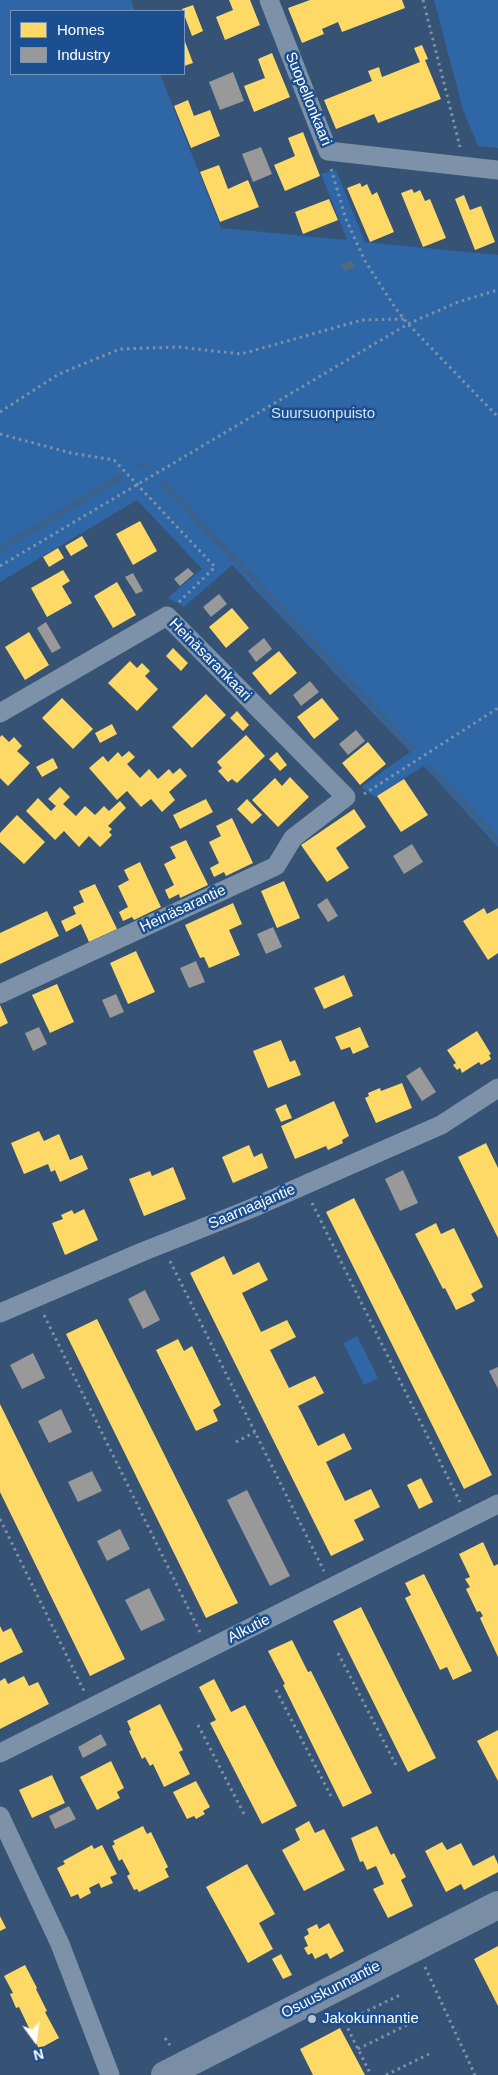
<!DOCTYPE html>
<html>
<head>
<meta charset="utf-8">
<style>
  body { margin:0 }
  #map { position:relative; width:498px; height:2075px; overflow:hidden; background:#365274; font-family:Arial,sans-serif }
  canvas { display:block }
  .legend { position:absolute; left:10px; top:10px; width:175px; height:65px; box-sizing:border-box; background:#1b4f8f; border:1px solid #7695bc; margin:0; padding:6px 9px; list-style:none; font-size:15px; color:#fff }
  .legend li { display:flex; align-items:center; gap:10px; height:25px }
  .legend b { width:25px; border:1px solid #7695bc }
  .north { position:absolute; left:10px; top:2015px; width:50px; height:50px; -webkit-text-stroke:4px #1b4f8f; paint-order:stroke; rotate:166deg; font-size:14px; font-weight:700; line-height:20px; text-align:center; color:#fff }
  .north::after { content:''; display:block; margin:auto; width:18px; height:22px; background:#fff; clip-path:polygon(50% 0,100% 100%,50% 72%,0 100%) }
</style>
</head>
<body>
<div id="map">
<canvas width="498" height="2075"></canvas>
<ul class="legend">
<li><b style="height:14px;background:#ffd966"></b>Homes</li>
<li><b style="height:14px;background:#999"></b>Industry</li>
</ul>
<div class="north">N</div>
</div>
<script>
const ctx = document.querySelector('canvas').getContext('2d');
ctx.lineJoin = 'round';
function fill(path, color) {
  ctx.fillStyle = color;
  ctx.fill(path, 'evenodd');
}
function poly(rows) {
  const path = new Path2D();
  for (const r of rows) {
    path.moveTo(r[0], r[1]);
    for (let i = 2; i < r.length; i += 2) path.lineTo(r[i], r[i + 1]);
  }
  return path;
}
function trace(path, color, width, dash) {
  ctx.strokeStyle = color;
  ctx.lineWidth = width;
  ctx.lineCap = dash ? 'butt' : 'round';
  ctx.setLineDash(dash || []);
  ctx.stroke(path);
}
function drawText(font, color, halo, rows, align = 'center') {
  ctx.font = font + ' Arial,sans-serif';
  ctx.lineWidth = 5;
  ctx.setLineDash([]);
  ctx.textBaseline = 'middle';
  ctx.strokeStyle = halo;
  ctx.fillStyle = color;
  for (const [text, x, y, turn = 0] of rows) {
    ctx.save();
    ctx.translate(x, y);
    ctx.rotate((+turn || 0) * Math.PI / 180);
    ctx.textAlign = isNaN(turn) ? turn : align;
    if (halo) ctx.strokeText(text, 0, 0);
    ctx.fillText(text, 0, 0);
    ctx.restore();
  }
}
fill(poly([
  [0,0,131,0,135,11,11,11,11,74,160,74,221,228,347,240,321,174,336,170,365,242,498,255,498,847,424,766,375,797,361,787,410,752,232,565,184,607,168,598,202,569,137,500,0,582],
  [434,0,498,0,498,148,478,146,463,110],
  [357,1336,378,1378,364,1385,343,1343]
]), '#2f66a5');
fill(poly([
  [229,0,250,0,260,25,225,40,216,17,233,10],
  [310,0,402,0,405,8,342,32,338,22,322,29,324,34,302,43,288,8],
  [193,5,203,31,192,36,182,9],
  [184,39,193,63,184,66],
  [422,45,428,59,425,60,441,99,378,123,374,114,336,129,324,100,372,81,368,71,379,67,382,77,420,62,414,48],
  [272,53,290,97,254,112,244,86,265,78,258,59],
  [188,100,194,116,210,110,220,136,191,148,174,106],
  [303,132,320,176,285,191,274,165,295,156,288,138],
  [219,165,228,189,248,180,259,207,220,222,200,172],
  [360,183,362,187,367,184,372,195,377,192,394,232,370,242,347,188],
  [412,189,414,193,420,190,425,201,430,199,446,238,423,247,401,193],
  [464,195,470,210,481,206,495,242,475,250,455,199],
  [329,199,338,220,303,234,295,212],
  [140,521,157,551,133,565,116,534],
  [82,536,88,546,71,556,65,546],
  [58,548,64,558,49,567,43,557],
  [63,570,70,581,62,586,72,603,47,617,31,588],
  [117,582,136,615,113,628,94,596],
  [232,608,249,628,226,648,209,627],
  [29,632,49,665,25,680,5,647],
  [173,648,188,663,181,671,166,656],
  [279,651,297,673,270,695,252,673],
  [130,661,137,668,142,663,150,671,145,676,158,689,137,711,108,683],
  [206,694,226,715,192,748,172,727],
  [62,698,93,729,73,749,42,718],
  [322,698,339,719,314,739,297,717],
  [237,711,249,725,243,731,230,718],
  [112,724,117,734,100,743,95,733],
  [2,735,9,742,14,737,22,746,17,751,30,763,8,786,0,778,0,737],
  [246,735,265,756,237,783,232,779,228,782,218,771,222,768,217,762],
  [368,742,386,764,360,785,342,763],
  [129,751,135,757,127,764,140,778,149,769,158,779,169,769,173,774,180,768,187,776,169,792,175,800,162,812,151,799,141,807,127,791,117,800,89,768,103,756,108,762,118,752,122,757],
  [277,752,287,765,280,771,269,759],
  [53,758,58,768,42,777,36,767],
  [290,777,309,797,278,827,252,800,275,778,282,786],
  [404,779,428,815,401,832,377,796],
  [60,787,70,797,63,804,76,816,85,806,95,815,104,806,109,811,120,801,126,808,108,826,112,829,109,832,112,835,100,847,89,836,79,847,64,831,55,840,26,811,38,798,51,811,56,806,48,799],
  [206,799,213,812,180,829,173,815],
  [247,799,262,815,252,824,237,809],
  [354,809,366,827,336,848,349,868,327,882,301,845],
  [17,815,45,842,24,864,0,842,0,833],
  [232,818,253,863,226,876,224,872,214,877,210,868,219,863,209,842,221,836,216,826],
  [186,840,208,885,180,898,179,894,169,899,165,890,174,885,164,864,176,858,170,847],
  [140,862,161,907,134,920,132,917,123,921,119,912,128,907,118,886,129,880,124,870],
  [284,881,300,918,277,928,261,891],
  [95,884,117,929,89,942,81,924,66,932,61,921,76,914,73,907,84,902,79,891],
  [233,903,242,924,229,930,240,955,209,968,204,957,200,958,185,925],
  [484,908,487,914,498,908,498,953,488,960,463,921],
  [47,911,59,936,0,964,0,933],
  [136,951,155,992,128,1004,110,963],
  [344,975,353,996,324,1009,314,988],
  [57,984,74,1022,50,1033,32,995],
  [0,1005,8,1023,0,1027],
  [360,1027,369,1047,353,1054,350,1047,341,1050,335,1037],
  [477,1031,491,1054,489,1055,491,1059,481,1065,479,1062,462,1073,460,1068,457,1070,453,1065,456,1063,447,1050],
  [281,1040,290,1062,295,1060,301,1075,268,1088,253,1051],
  [402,1083,412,1108,376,1123,365,1098,369,1096,368,1093,380,1088,381,1091],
  [334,1101,349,1136,342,1140,343,1143,328,1150,326,1146,295,1159,281,1126],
  [286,1104,292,1118,281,1122,275,1109],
  [39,1131,44,1141,59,1134,70,1160,82,1155,88,1169,60,1182,55,1170,51,1172,48,1164,24,1174,11,1143],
  [486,1143,498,1168,498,1238,458,1157],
  [249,1145,254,1157,262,1153,268,1168,233,1183,222,1157],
  [173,1167,186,1199,144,1216,129,1179,150,1171,152,1176],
  [354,1198,492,1475,464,1489,326,1212],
  [84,1209,98,1240,65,1255,52,1223,63,1219,61,1215,72,1210,74,1214],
  [436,1223,441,1234,454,1228,483,1287,471,1294,475,1301,456,1310,445,1288,443,1289,415,1234],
  [224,1256,233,1275,259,1262,268,1280,242,1293,261,1332,287,1320,296,1337,270,1350,289,1388,315,1376,324,1393,298,1406,318,1446,344,1433,352,1449,326,1462,345,1501,371,1489,380,1507,354,1520,364,1540,331,1556,190,1273],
  [97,1319,238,1603,206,1618,66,1334],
  [178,1339,184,1351,192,1346,221,1405,213,1410,218,1421,196,1431,156,1350],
  [0,1404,125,1659,90,1676,0,1492],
  [421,1478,433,1502,419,1509,407,1485],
  [483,1542,494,1566,498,1564,498,1657,480,1618,483,1616,480,1611,477,1612,466,1589,470,1587,465,1579,470,1577,459,1554],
  [424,1574,472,1671,453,1680,447,1667,440,1670,405,1598,411,1595,405,1583],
  [361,1607,436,1758,408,1772,333,1621],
  [0,1626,3,1632,11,1628,23,1652,0,1663],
  [292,1640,308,1672,311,1671,372,1793,343,1807,283,1685,285,1684,268,1651],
  [24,1676,29,1686,38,1682,49,1704,0,1729,0,1681,5,1678,8,1684],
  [214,1679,231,1712,245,1705,297,1806,262,1824,210,1723,216,1720,199,1687],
  [160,1704,183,1750,179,1752,190,1774,164,1787,153,1764,150,1766,145,1757,142,1759,129,1731,131,1730,127,1721],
  [498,1730,498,1781,477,1741],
  [111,1761,124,1788,117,1792,120,1798,97,1810,80,1777],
  [52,1775,65,1803,32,1818,19,1790],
  [196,1781,210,1807,203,1811,205,1814,196,1819,194,1816,187,1819,173,1792],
  [309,1821,315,1833,324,1829,345,1870,304,1891,282,1850,300,1840,295,1829],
  [143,1826,147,1834,151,1832,168,1867,165,1869,169,1877,139,1892,137,1889,134,1890,127,1876,130,1874,122,1859,119,1861,112,1846,115,1844,113,1841],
  [377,1826,391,1855,394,1853,406,1877,401,1880,413,1906,388,1918,373,1889,384,1884,376,1866,367,1870,363,1861,360,1862,351,1838],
  [442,1842,447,1850,461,1843,473,1866,494,1855,498,1864,498,1872,464,1890,461,1884,446,1892,425,1851],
  [92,1845,94,1849,102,1845,117,1874,110,1877,113,1883,101,1888,99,1883,89,1888,91,1893,80,1899,78,1894,71,1897,57,1868,65,1864,63,1861],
  [247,1864,275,1914,259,1923,273,1949,248,1963,206,1887],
  [0,1916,6,1928,0,1931],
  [329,1923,344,1951,330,1959,327,1953,315,1959,312,1953,308,1955,304,1948,308,1946,304,1937,309,1934,307,1929,317,1924,319,1929],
  [498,1946,498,2006,474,1959],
  [281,1954,292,1975,283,1979,272,1959],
  [25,1965,37,1988,36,1989,47,2011,45,2012,59,2038,39,2049,19,2007,16,2008,10,1994,13,1993,4,1976],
  [340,2028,365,2075,313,2075,300,2049]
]), '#ffd966');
fill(poly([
  [233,72,244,101,220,110,209,82],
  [261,147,272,174,253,182,242,154],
  [188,568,194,574,180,586,174,579],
  [133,573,143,591,136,594,125,577],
  [219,594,227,604,211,617,203,607],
  [46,622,61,648,52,653,37,628],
  [264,638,272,649,256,662,248,651],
  [310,681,319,692,301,706,293,695],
  [356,730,365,741,348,755,339,744],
  [412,844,423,862,404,874,393,856],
  [327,898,338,916,328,922,317,905],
  [273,927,282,947,266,954,257,934],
  [196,961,205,982,189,988,180,968],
  [116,994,124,1012,110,1018,102,1000],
  [39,1027,47,1044,33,1051,25,1033],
  [420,1067,436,1092,422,1101,406,1076],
  [403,1170,418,1203,400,1211,385,1179],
  [145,1290,160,1320,143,1329,128,1299],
  [33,1353,45,1378,22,1389,10,1365],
  [498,1367,498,1389,489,1371],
  [61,1409,72,1432,49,1443,38,1421],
  [92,1471,102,1491,78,1502,68,1482],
  [247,1490,290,1576,270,1586,227,1500],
  [120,1529,130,1549,107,1561,97,1541],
  [149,1588,165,1620,141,1631,125,1600],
  [101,1734,107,1745,83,1758,78,1747],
  [69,1806,76,1819,55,1829,49,1816]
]), '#999');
trace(poly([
  [141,465,145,465],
  [164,484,412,748],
  [0,549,120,477],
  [431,768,498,840]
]), '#3b618d', 6);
fill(poly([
  [352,260,355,268,344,271,341,264]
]), '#526984');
trace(poly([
  [423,0,460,147],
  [331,169,346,219,365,261,396,309,408,324,498,417],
  [0,412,59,374,120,349,178,347,241,354,362,320,404,319],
  [0,434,71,453,114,460,215,567,179,602],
  [0,566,408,324,458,302,498,290],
  [364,794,498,708],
  [312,1203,460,1502],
  [170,1261,324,1571],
  [44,1315,200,1632],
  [236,1442,255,1432],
  [0,1519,84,1691],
  [338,1653,397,1767],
  [276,1690,332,1798],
  [198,1725,244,1814],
  [425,1967,475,2075],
  [339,2011,371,2075],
  [344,2022,400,1995],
  [165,2038,170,2045],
  [358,2049,413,2022],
  [386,2075,429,2054]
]), '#7d92a8', 3, [2.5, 4]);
trace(poly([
  [269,0,328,151,498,170],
  [0,713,167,616,346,797,293,838,276,866,0,994],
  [0,1313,142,1252,250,1209,441,1125,498,1088],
  [0,1753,498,1504],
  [0,1816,60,1944,110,2075]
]), '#7d92a8', 19);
trace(poly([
  [165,2075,498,1905]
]), '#798da4', 28);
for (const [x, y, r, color] of [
  [312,2019,5,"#b9c2ce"]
]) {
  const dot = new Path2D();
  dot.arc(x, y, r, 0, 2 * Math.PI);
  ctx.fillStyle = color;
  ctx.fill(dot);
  trace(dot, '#1b4f8f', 2);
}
drawText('15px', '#fff', '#1b4f8f', [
  ["Suopellonkaari",308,99,68],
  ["Heinäsarankaari",210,660,45],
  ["Heinäsarantie",183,909,-25],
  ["Saarnaajantie",252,1207,-23],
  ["Alkutie",249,1629,-27],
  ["Osuuskunnantie",331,1990,-27]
]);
drawText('15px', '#cfe3fa', '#1b4f8f', [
  ["Suursuonpuisto",323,414]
]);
drawText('15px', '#fff', '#1b4f8f', [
  ["Jakokunnantie",322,2019]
], 'left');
</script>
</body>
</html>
